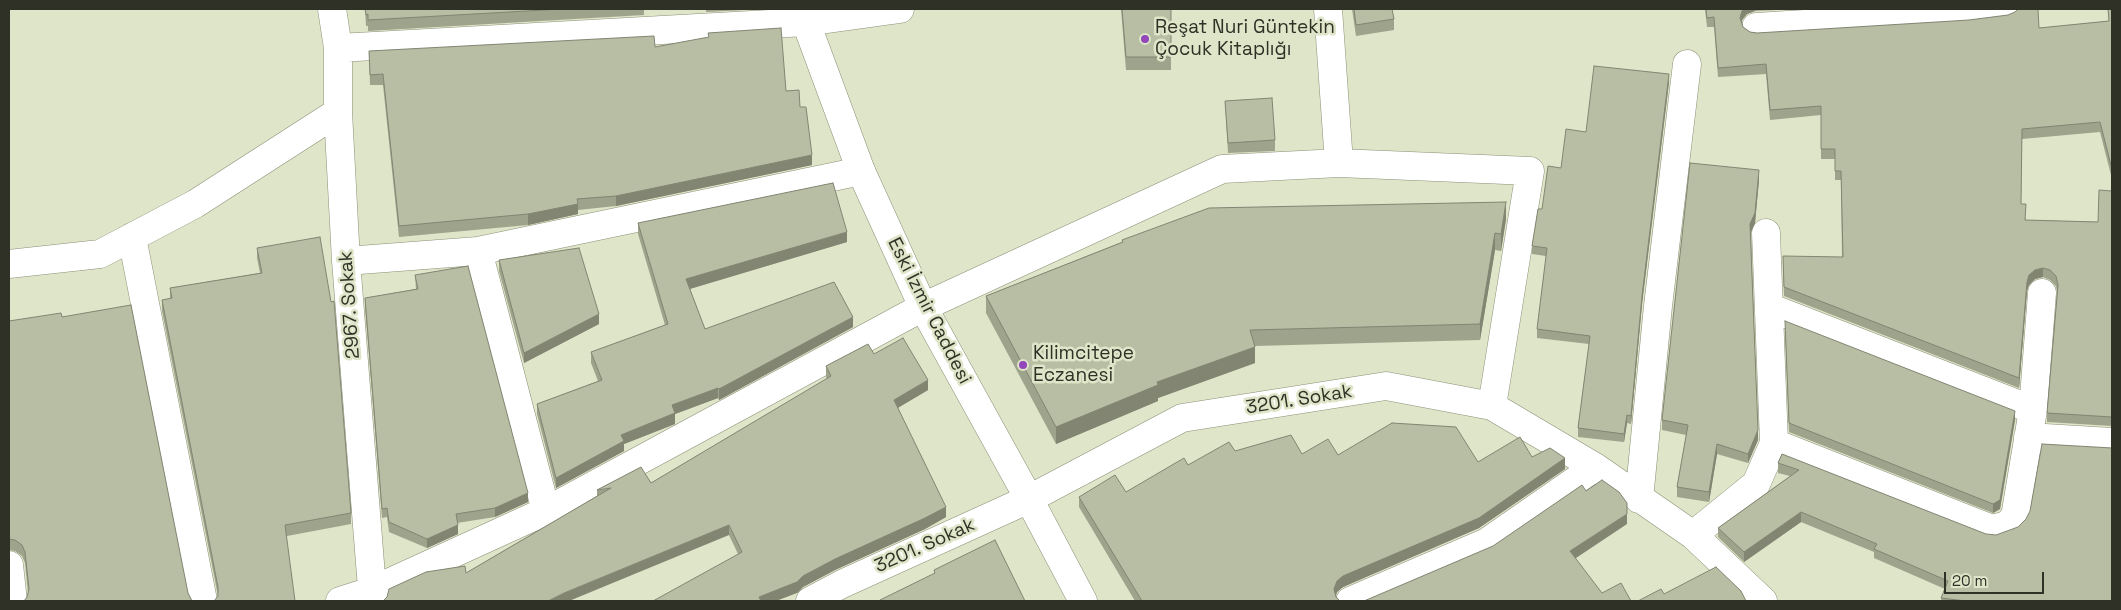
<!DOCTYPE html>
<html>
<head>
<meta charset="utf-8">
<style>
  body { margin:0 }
  #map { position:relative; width:2121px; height:610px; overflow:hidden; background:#dfe5c8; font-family:"Space Grotesk",sans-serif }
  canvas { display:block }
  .frame { position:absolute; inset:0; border:10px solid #2f3126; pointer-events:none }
  .scale { position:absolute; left:1944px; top:572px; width:100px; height:22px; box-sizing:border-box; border:2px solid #2f3126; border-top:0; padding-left:6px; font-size:15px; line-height:18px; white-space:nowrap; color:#2f3126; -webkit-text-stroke:4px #dfe5c8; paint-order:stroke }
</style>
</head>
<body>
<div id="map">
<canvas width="2121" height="610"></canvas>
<div class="frame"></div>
<div class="scale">20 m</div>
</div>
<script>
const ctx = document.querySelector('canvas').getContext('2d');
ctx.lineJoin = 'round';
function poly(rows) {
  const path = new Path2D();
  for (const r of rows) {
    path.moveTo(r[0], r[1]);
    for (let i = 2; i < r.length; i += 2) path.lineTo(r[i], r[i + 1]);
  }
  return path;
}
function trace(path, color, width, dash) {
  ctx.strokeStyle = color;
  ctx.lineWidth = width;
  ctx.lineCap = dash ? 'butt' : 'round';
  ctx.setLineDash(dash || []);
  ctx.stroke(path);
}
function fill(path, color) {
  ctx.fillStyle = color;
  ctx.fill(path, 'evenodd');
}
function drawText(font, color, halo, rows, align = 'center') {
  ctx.font = font + ' "Space Grotesk",sans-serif';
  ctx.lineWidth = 5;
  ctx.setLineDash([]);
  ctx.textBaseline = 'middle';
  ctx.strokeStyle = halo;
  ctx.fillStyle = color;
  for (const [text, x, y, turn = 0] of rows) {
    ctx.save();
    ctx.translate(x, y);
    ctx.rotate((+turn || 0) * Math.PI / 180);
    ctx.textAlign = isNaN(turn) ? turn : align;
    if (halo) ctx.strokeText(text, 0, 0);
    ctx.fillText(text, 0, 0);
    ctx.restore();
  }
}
const minor = poly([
  [332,9,338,48,338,112,346,261,373,601],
  [1328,9,1339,163],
  [1756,27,1967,14,2006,9],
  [338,48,806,22,900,9],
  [132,237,203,601],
  [478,251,546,511],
  [346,261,478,251,861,171],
  [9,264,100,254,195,204,338,112],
  [1771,308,2033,410],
  [2028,437,2112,442],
  [1774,443,1992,529,2007,525,2015,517,2033,410,2042,293],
  [1639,499,1658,306,1687,64],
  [1693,535,1756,484,1774,443,1766,233],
  [9,565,13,601],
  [340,601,371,591,546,511,923,307,1222,169,1339,163,1530,171,1492,406],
  [810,601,842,584,1029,499,1182,418,1386,386,1492,406,1595,467,1693,535,1763,601],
  [1350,601,1487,542,1595,467]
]);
const major = poly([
  [801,9,861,171,923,307,1029,499,1083,601]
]);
trace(minor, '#8a9076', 29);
trace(major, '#8a9076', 29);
trace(minor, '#fff', 28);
trace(major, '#fff', 28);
fill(poly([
  [365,9,644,9,644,15,368,31,368,26,366,26],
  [706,9,744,9,744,10,706,12],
  [1121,9,1171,9,1171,70,1126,70],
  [1352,9,1392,9,1394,19,1394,30,1356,36],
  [1705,9,1798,9,1755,11,1747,14,1742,20,1743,27,1750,32,1757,33,2039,28,2109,21,2108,9,2112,9,2112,179,2100,132,2022,139,2021,204,2026,220,2098,222,2112,191,2112,426,2047,422,2047,413,2057,292,2056,286,2050,280,2043,277,2035,279,2029,285,2027,291,2019,388,1784,296,1783,265,1842,257,1841,180,1835,180,1835,159,1821,159,1821,115,1770,120,1766,74,1718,77,1714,27,1707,27],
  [655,47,786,91,800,107,812,165,616,206,578,210,578,214,528,225,399,237,383,85,370,85,369,51],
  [1669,82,1642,304,1631,424,1627,423,1624,442,1578,437,1578,428,1589,344,1537,338,1537,329,1546,256,1532,254,1532,246,1542,209,1561,168,1586,132],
  [1225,101,1275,140,1275,151,1228,153],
  [1759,180,1755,223,1751,233,1758,440,1748,463,1717,454,1709,502,1677,497,1677,487,1686,435,1662,430,1662,420],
  [1506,219,1501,251,1495,250,1480,340,1254,346,1255,363,1158,398,1158,401,1056,444,986,313,986,296,1122,242,1122,240],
  [638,223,847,242,690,289,705,329,853,327,719,400,718,398,675,414,675,424,624,444,624,451,556,488,537,414,537,404,598,381,591,363,591,352,665,325,638,234],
  [257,248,351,513,351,524,287,536,218,596,162,311,162,300,170,299,170,288,260,273,257,258],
  [499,260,599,324,524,363,499,271],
  [415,275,528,502,495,517,457,523,458,534,427,548,389,532,387,517,382,518,365,307,365,298,416,289],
  [62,317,188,593,192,601,27,597,28,593,25,563,22,556,15,551,9,550,9,321],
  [1785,330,2015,420,2000,509,1993,513,1789,432],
  [874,354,928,390,898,408,946,517,925,529,835,570,803,587,797,593,738,554,729,535,466,573,597,496,597,490,651,483,827,379,826,377,826,366],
  [1235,451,1478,462,1532,457,1565,469,1479,528,1343,587,1337,592,1336,596,1340,601,1135,601,1079,507,1079,497,1126,492,1188,465],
  [1782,454,2112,601,1941,601,1941,598,1945,589,1874,558,1874,552,1801,522,1744,562,1718,537,1718,528,1790,476,1778,473,1778,463]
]), '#9ea38c');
fill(poly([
  [1744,9,1755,9,1755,11,1747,14,1742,20,1740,27,1740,18,1742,11],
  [1669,74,1669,82,1642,304,1631,424,1631,416,1642,296],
  [812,155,812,165,616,206,616,196],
  [1759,170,1759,180,1755,223,1750,234,1750,224],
  [1506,202,1506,219,1501,251,1501,234],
  [578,204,578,214,528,225,528,214],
  [847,232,847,242,686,290,686,279],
  [1495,233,1495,250,1480,340,1480,324],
  [2043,268,2043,277,2035,279,2029,285,2027,291,2019,388,2019,378,2027,282,2029,275,2035,270],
  [599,314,599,324,524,363,524,353],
  [853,317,853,327,719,400,719,389],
  [1255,347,1255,363,1158,398,1158,401,1056,444,1056,427,1157,382],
  [928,380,928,390,894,410,894,400],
  [718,388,718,398,675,414,675,424,624,444,624,451,556,488,556,478,621,435,672,405],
  [2015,411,2015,420,2000,509,1993,513,1993,504],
  [1627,415,1627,423,1624,442,1624,434],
  [1758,430,1758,440,1748,463,1748,454],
  [1717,444,1717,454,1709,502,1709,492],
  [1565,458,1565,469,1479,528,1343,587,1337,592,1334,600,1334,589,1337,581,1343,576],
  [528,493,528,502,495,517,495,508],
  [946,507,946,517,925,529,835,570,803,587,797,593,776,601,759,601,759,597,803,576,835,559],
  [1801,512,1801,522,1744,562,1744,552],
  [1627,514,1627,524,1570,562,1570,551],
  [458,525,458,534,427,548,427,539],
  [729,525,729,535,569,601,548,601,564,593]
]), '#818572');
const building = poly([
  [365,9,562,9,368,20,368,14,366,15,365,9],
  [1122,9,1171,9,1171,57,1126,57,1122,9],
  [1354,9,1392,9,1394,19,1356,25,1354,9],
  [1706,9,1744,9,1742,11,1740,18,1743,27,1750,32,1757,33,1969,20,2008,15,2015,12,2018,9,2038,9,2039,28,2109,21,2108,9,2112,9,2112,169,2100,122,2022,129,2021,204,2026,204,2025,220,2098,222,2099,190,2112,191,2112,417,2047,413,2058,285,2056,276,2050,270,2043,268,2035,270,2029,275,2027,282,2019,378,1784,287,1783,256,1843,257,1841,171,1835,171,1835,149,1821,149,1821,106,1770,110,1766,64,1718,68,1714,17,1707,18,1706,9],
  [781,28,786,91,799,90,800,107,806,107,812,155,616,196,577,199,578,204,528,214,399,226,383,74,370,75,369,51,654,36,655,47,709,37,708,33,781,28],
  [1594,66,1669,74,1642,296,1631,416,1627,415,1624,434,1578,428,1590,336,1537,329,1547,248,1532,246,1538,209,1542,209,1548,166,1561,168,1566,129,1586,132,1594,66],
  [1272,98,1275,140,1228,143,1225,101,1272,98],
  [1690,163,1759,170,1755,213,1750,224,1758,430,1748,454,1717,444,1709,492,1677,487,1688,425,1662,420,1690,163],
  [833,183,847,232,686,279,705,329,834,282,853,317,719,389,718,388,672,405,675,413,621,435,624,441,556,478,537,404,602,380,591,352,668,324,638,223,833,183],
  [1506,202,1501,234,1495,233,1480,324,1250,330,1255,347,1157,382,1158,385,1056,427,986,296,1123,242,1122,240,1209,208,1506,202],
  [320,237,331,302,334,301,351,513,285,525,295,601,214,601,218,596,218,587,162,300,172,298,170,288,262,273,257,248,320,237],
  [579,248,599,314,524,353,499,260,579,248],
  [468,266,528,493,495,508,456,514,458,525,427,539,389,522,387,508,382,509,365,298,418,289,415,275,468,266],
  [131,305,188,593,192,601,24,601,27,597,29,589,25,552,22,545,15,540,9,539,9,321,61,313,62,317,131,305],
  [1785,321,2015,411,2000,500,1993,504,1789,423,1785,321],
  [903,338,928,380,894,400,946,507,925,518,835,559,803,576,797,582,759,597,761,601,653,601,742,552,729,525,564,593,548,601,383,601,387,597,389,589,426,572,465,566,466,573,611,488,597,490,641,467,651,483,831,376,826,366,868,344,874,354,903,338],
  [1392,423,1456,427,1478,462,1520,437,1532,457,1550,448,1565,458,1479,518,1343,576,1337,581,1334,589,1336,597,1340,601,1142,601,1079,497,1115,475,1126,492,1184,458,1188,465,1229,442,1235,451,1291,435,1302,454,1328,439,1338,455,1392,423],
  [2042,444,2112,448,2112,601,1966,601,1941,598,1948,581,1874,549,1877,544,1801,512,1744,552,1718,528,1799,470,1778,463,1782,454,1986,534,1996,535,2018,527,2026,519,2030,511,2042,444],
  [1602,480,1619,492,1627,503,1627,514,1570,551,1602,593,1621,583,1631,601,1364,601,1493,546,1582,485,1586,491,1602,480],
  [995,540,1025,601,881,601,880,600,935,573,934,570,995,540],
  [1716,567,1741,591,1746,601,1638,601,1661,589,1664,594,1716,567]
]);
fill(building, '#b8bea3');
trace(building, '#818572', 1);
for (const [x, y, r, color] of [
  [1145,39,5,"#9248ba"],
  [1023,365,5,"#9248ba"]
]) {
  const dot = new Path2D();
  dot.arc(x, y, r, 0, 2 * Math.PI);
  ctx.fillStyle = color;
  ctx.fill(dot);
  trace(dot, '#dfe5c8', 2);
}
drawText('19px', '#2f3126', '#dfe5c8', [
  ["Reşat Nuri Güntekin",1155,28],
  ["Çocuk Kitaplığı",1155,50],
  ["Kilimcitepe",1033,354],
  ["Eczanesi",1033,376]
], 'left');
drawText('19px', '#2f3126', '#dfe5c8', [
  ["2967. Sokak",350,305,-94],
  ["Eski İzmir Caddesi",929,311,63],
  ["3201. Sokak",1299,400,-9],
  ["3201. Sokak",925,546,-24]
]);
</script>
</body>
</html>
